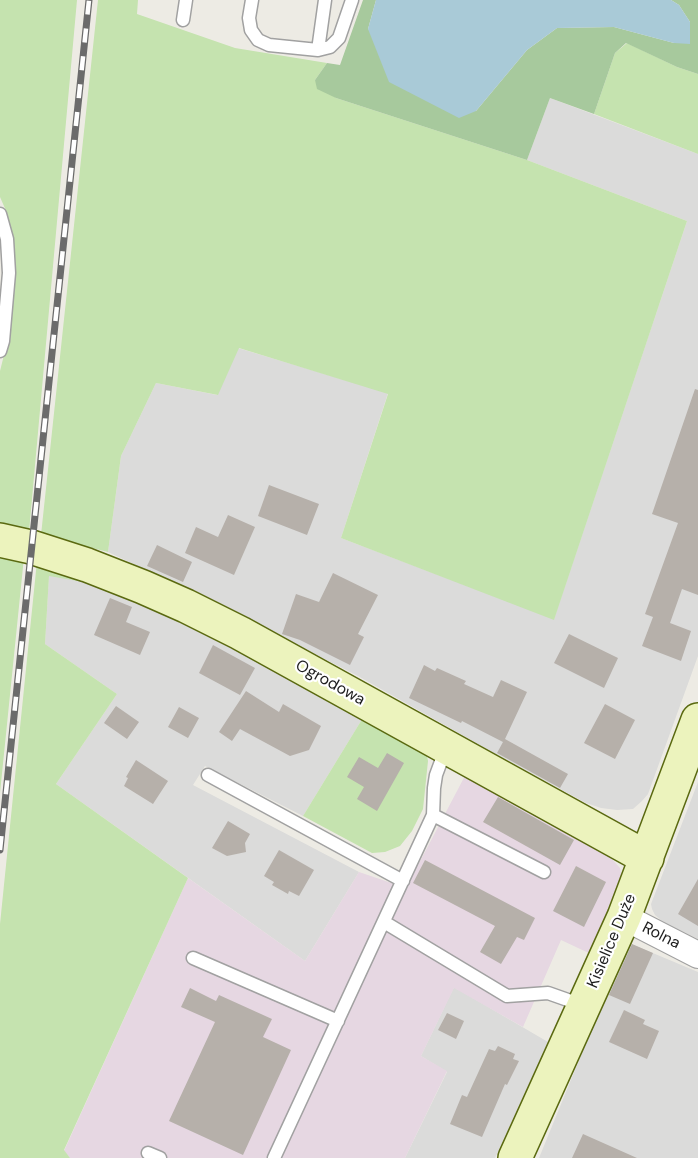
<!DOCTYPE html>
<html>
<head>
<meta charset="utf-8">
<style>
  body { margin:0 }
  canvas { display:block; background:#edebe4 }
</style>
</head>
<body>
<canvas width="698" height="1158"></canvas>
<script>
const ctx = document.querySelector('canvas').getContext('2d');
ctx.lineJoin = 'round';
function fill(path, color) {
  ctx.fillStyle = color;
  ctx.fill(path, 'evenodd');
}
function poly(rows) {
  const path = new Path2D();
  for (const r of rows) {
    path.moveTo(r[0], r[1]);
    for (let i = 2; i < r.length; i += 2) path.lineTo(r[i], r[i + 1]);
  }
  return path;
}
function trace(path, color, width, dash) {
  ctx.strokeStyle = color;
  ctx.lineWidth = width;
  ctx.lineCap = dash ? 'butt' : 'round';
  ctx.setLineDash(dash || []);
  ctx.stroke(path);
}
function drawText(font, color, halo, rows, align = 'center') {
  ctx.font = font + ' "DM Sans",sans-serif';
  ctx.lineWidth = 4.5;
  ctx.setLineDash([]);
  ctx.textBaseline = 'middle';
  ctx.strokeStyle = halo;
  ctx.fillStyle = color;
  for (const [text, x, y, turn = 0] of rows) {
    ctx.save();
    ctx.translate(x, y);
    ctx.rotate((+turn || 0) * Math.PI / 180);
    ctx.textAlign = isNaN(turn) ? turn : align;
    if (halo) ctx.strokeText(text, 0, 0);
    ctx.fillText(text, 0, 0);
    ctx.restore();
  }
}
fill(poly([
  [550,98,698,154,698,656,648,794,642,801,633,809,617,810,601,808,586,803,496,754,358,676,185,588,108,552,121,456,156,383,217,395,238,348,388,393,341,538,554,619,687,221,527,160],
  [49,575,118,588,364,716,303,816,205,766,193,785,359,872,305,961,56,784,117,694,45,644],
  [698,782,698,939,662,921,655,915,652,909,651,904],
  [629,943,698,972,698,1158,539,1158,606,994],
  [454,987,548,1042,495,1158,405,1158,447,1072,421,1056]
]), '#dbdbda');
fill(poly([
  [467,772,610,857,620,868,623,887,593,955,561,940,523,1027,454,988,421,1056,447,1071,405,1158,70,1158,64,1151,188,878,305,961,359,872,406,888]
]), '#e6d7e2');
fill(poly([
  [0,0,77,0,29,532,0,527,0,371,5,351,14,284,13,244,7,213,0,197],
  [98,0,138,0,137,14,235,48,327,63,315,80,336,98,527,160,687,221,554,620,341,538,388,394,239,348,218,395,156,383,121,456,108,552,41,535],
  [627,43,677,67,698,74,698,154,594,114,615,53],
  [0,551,24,557,0,793],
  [37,561,118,588,49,576,45,644,117,694,56,784,188,878,64,1150,70,1158,0,1158,0,924],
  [364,716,426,751,428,761,423,809,412,831,400,846,385,852,372,853,303,816]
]), '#c5e3af');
fill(poly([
  [363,0,376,0,368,29,476,111,527,50,557,28,614,27,674,43,690,43,690,22,679,5,671,0,698,0,698,74,677,67,626,43,615,53,594,114,550,98,527,160,336,98,317,89,315,80,327,63,340,65]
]), '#a7c99d');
fill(poly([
  [376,0,671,0,679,5,690,22,690,44,674,43,614,27,557,28,527,50,476,111,459,118,389,82,368,29]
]), '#a9cad7');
fill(poly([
  [695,389,698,390,698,595,682,589,670,623,691,631,681,661,642,646,653,617,645,614,678,523,652,514],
  [269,485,319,504,307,535,258,516],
  [228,515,255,527,234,575,185,553,196,527,218,537],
  [157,545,192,562,183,582,147,566],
  [333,573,378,595,358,634,364,637,350,665,300,640,282,634,296,594,319,602],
  [110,598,132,607,126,622,150,632,140,655,94,635],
  [569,634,618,658,604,688,554,663],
  [213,645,255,668,240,695,199,673],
  [424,665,435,671,437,668,466,681,464,684,493,697,501,680,527,692,505,739,568,774,560,788,497,753,503,742,462,721,461,723,409,698],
  [246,691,279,712,283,704,321,726,309,750,290,756,240,729,232,741,219,732],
  [605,704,635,720,615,759,584,743],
  [116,706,139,722,127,739,104,723],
  [179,707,199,718,188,738,168,727],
  [387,753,404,763,377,811,357,799,364,787,347,777,359,757,378,768],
  [136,760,168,781,153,804,124,786,128,778,126,777],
  [498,797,574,840,560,865,483,822],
  [228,821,250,834,245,843,246,852,227,856,212,848],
  [279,850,314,870,299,896,289,891,288,894,272,885,274,882,264,876],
  [425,860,535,918,524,940,517,937,501,964,480,952,495,926,413,883],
  [576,866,606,882,584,927,553,911],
  [698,879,698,926,678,914],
  [632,944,653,953,630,1004,609,995],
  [190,988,216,1001,219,995,272,1019,263,1037,291,1050,243,1155,169,1121,215,1022,181,1007],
  [624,1010,645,1020,643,1024,659,1031,647,1059,609,1042],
  [447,1013,464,1021,456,1039,438,1030],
  [498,1046,515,1054,513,1059,519,1061,507,1085,505,1084,482,1137,450,1124,462,1095,467,1097,489,1049,495,1051],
  [583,1134,637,1158,572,1158]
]), '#b6b0aa');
const lane = poly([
  [252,0,249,18,251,30,258,40,269,45,318,50,330,47,339,38,352,0],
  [183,20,186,0],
  [318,50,325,0],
  [0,214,7,239,9,273,3,341,0,351],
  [208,775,403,881],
  [433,815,544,872],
  [384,922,507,996,548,993,582,1005],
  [193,958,338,1021],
  [148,1153,160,1158],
  [274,1158,433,815,434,788,436,775,446,748]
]);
const street = poly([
  [624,917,698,955]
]);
const secondary = poly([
  [0,540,31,547,87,565,143,587,186,606,240,633,647,858],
  [515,1158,624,917,698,720]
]);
trace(lane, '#a1a1a1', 15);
trace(street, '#a1a1a1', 28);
trace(secondary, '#5a6910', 36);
trace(lane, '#fff', 12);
trace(street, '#fff', 26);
trace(secondary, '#ecf3bd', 33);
const rail = poly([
  [0,850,89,0]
]);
trace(rail, '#6b6b6b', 7);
trace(rail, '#fff', 4.5, [14]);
drawText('16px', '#1d1d1d', '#fff', [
  ["Ogrodowa",330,683,29],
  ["Rolna",661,936,27],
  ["Kisielice Duże",612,941,-67]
]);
</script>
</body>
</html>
